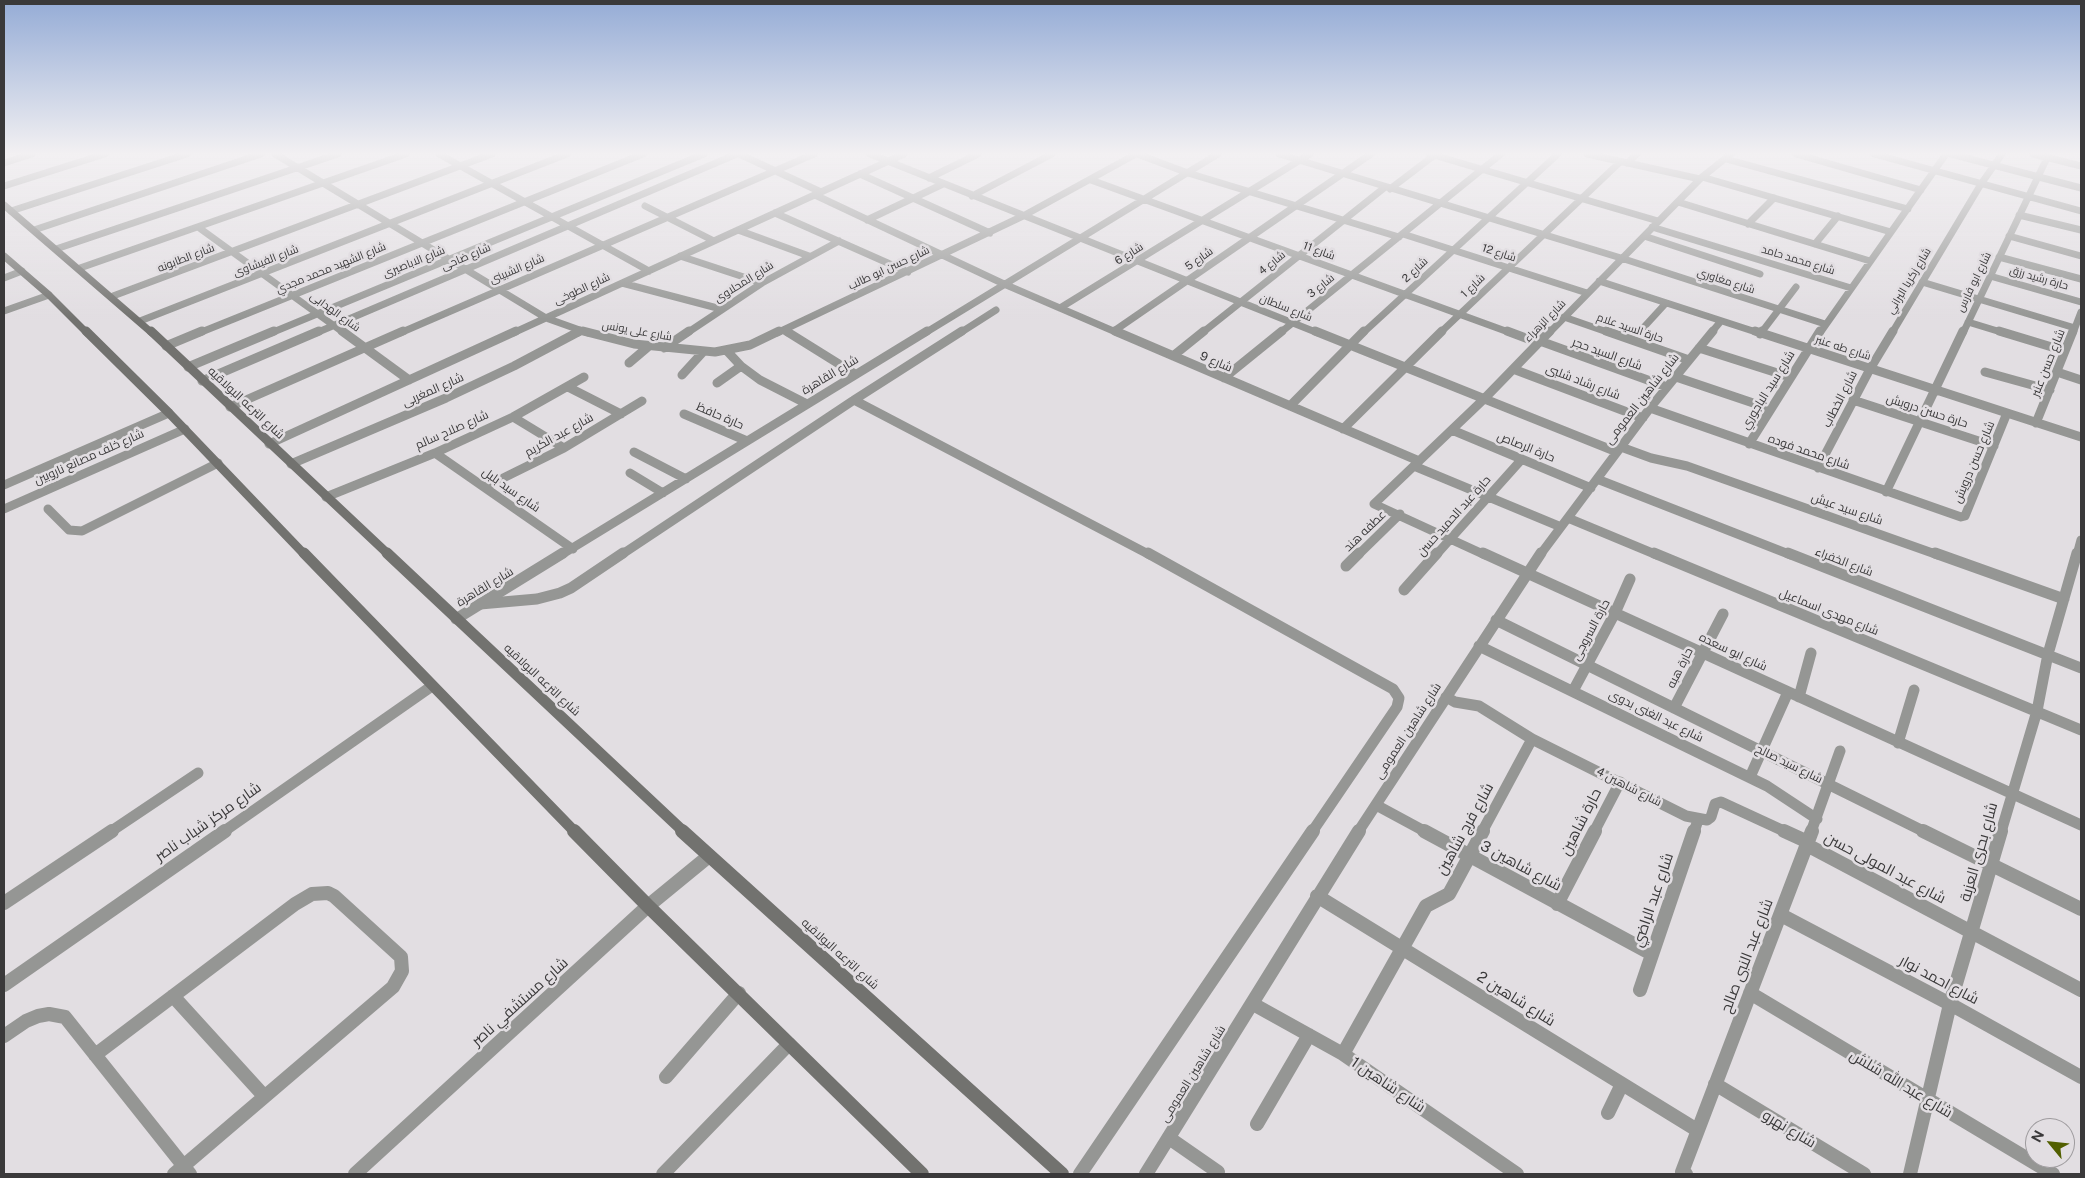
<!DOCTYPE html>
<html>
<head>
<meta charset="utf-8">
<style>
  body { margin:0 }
  #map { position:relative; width:2085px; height:1178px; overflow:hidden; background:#e2dee2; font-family:"Public Sans",sans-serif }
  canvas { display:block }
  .frame { position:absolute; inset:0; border:5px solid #3a393a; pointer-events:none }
  .north { position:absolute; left:2025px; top:1118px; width:50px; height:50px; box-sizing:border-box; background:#e2dee2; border:1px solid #9f9c9f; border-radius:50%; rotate:298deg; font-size:14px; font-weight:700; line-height:20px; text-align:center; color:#3a393a }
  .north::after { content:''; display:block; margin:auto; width:18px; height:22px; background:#525f00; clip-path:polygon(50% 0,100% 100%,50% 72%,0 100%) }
</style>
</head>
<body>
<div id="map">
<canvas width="2085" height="1178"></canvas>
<div class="frame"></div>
<div class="north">N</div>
</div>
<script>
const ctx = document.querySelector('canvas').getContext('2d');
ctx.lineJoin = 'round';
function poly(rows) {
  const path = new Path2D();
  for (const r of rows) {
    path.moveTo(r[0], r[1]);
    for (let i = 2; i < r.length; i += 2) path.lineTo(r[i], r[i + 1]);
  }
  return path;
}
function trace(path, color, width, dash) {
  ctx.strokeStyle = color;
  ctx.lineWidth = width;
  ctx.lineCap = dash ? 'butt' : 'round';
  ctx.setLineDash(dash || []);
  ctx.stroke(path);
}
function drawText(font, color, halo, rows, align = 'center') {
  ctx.font = font + ' "Public Sans",Cairo,sans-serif';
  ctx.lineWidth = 5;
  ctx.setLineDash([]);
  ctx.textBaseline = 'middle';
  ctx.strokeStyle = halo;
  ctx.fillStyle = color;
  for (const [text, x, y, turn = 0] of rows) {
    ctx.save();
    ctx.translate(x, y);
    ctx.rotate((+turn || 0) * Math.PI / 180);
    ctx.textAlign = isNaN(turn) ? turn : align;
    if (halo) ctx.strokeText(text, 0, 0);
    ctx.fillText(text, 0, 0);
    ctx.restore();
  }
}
trace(poly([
  [4,278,22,271],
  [960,333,996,310]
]), '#959694', 7);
trace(poly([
  [854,400,1150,555],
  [4,485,169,413],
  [48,509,69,530,82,531,218,463],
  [621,555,854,400,962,331]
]), '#959694', 9);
trace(poly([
  [1148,553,1393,689,1399,698,1397,707,1312,832],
  [480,604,537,599,560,593,571,588,623,553],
  [110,832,198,773]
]), '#959694', 11);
trace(poly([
  [4,903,112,831],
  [173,996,264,1096],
  [4,1036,26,1021,38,1016,49,1014,65,1017,190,1174],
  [95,1055,295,904,312,894,328,893,334,896,401,957,402,971,393,987,174,1174],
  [666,1077,739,993],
  [663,1174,789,1044],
  [1080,1174,1313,831]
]), '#959694', 14);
trace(poly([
  [275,154,546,318,588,333],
  [439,154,649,271],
  [739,154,821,192],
  [870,154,1318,333],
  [1137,154,1188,173,1399,237],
  [1279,154,1621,258,1825,324],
  [1430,154,1658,221],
  [1587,154,1700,179],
  [1796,154,1921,190],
  [1874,154,2081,211],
  [1951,154,2081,188],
  [2033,154,2081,166],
  [1726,159,1908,209],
  [4,163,32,154],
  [1627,163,1637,154],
  [860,174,990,233],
  [1702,177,1891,232],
  [929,178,978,154],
  [1091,180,1511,333],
  [4,186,105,154],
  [1390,189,1436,154],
  [815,195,1004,284,1118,333],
  [972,196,1052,154],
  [1678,202,1870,261],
  [645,206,714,241],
  [11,211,187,154],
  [775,213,908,272],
  [2019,215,2081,230],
  [867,220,943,184],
  [1748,224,1774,198],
  [198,227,344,333],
  [1652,227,1851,288],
  [34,230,261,154],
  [738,230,809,256],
  [1403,234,1587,293],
  [1644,236,1760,274],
  [2009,236,2081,256],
  [1815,244,1838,216],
  [56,249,338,154],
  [680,256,762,283],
  [1999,257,2081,279],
  [80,268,406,154],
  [1990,276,2081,302],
  [1599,281,1759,333],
  [1922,282,2075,328],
  [622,283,721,309],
  [113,296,492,154],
  [1060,308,1310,154],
  [4,311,49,295],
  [1564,317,1610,333],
  [140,321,567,154],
  [1968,322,2004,333],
  [1644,327,1666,303],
  [784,330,788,333],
  [1114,331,1371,154],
  [199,333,643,154],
  [271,333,704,154],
  [316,333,737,154],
  [400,333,814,154],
  [513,333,904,154],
  [578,333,581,331],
  [687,333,762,283,839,241],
  [777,333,1023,216,1136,154],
  [925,333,1218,154],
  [1202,333,1384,188],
  [1280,333,1501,154],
  [1363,333,1558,154],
  [1440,333,1620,162],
  [1549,333,1702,177,1731,154],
  [1711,333,1721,321],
  [1761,333,1796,287],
  [1820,333,1946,154],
  [1892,333,1981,184,2002,154],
  [1963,333,2047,158],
  [2073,333,2081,312]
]), '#959694', 7);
trace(poly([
  [342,331,409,380],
  [583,331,634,344,715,352,750,345,779,331],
  [786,331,855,374],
  [1115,331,1419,461],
  [1315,331,1617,452],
  [1507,331,1539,343],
  [1606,331,1689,360],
  [1755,331,2081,437],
  [1999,331,2065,351],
  [1760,334,1762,331],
  [1540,341,1667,387],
  [166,346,202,331],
  [664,348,689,331],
  [1699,348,1790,377],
  [727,351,741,366,760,380,807,404],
  [1173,356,1204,331],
  [629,363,649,346],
  [188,367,274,331],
  [1513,369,1643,418],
  [1985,372,2050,390],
  [2057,372,2081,380],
  [682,375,703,352],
  [1676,377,1771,409],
  [1224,378,1282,331],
  [202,381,319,331],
  [717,383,741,366],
  [568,387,621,414],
  [1853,400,1994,446],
  [1290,406,1364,331],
  [230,407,403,331],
  [1650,408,1961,517,1965,516,2007,413],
  [684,414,747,441],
  [513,417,564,448],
  [2036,423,2073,331],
  [1343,429,1442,331],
  [1452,430,1591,488],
  [269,444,516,331],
  [1749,444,1820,331],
  [1621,447,1651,458,1687,466,1938,555],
  [634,452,686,479],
  [435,453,573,549],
  [291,464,446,398,514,366,580,331],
  [1414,466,1561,527],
  [1818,468,1870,369,1893,331],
  [630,473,663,493],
  [1597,479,1791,555],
  [485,487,564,448,642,401],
  [1886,492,1963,331],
  [326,497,435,453,513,417,584,377],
  [4,509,185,429],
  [1568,518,1657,555],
  [561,555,927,331],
  [1358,555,1400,514],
  [1436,555,1522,459],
  [1485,555,1374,504,1484,399,1550,331],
  [1540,555,1650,408,1713,331],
  [2077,555,2081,540]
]), '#959694', 9);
trace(poly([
  [1483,553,2081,825],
  [1654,553,2081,730],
  [1788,553,2081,668],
  [1935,553,2064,599],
  [1346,566,1359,553],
  [1404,590,1437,553],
  [456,619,563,553],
  [1496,620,1925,832],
  [1479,646,1767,786,1817,819],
  [1573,691,1615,613,1630,579],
  [1446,697,1455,702,1479,706,1532,739,1686,816,1707,820,1711,817,1715,804,1721,802,1786,832],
  [1799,697,1811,653],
  [1674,708,1723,614],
  [1898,743,1914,690],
  [1750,777,1788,692],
  [1376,805,1426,832],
  [223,832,432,686],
  [1358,832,1541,553],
  [1482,832,1532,739],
  [1594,832,1620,782],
  [1694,832,1698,820],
  [1811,832,1840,751],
  [2001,832,2037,711,2048,654,2077,553]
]), '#959694', 11);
trace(poly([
  [1424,831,1652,954],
  [1784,831,1808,842],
  [1923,831,2081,909],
  [1807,845,2081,990],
  [1317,896,1697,1130],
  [1557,904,1595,831],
  [1781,915,1950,1004,2081,1077],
  [4,985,225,831],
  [1640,990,1694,831],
  [1750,993,2053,1174],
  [1253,1004,1343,1054,1517,1174],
  [1343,1054,1426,906,1449,894,1483,831],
  [1715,1084,1864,1174],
  [1608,1113,1622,1084],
  [1257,1124,1309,1035],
  [1169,1138,1218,1172],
  [355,1174,648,906,709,856],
  [1146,1174,1359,831],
  [1686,1174,1682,1172,1812,831],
  [1910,1174,1950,1004,2001,831]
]), '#959694', 14);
trace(poly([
  [4,205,152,333],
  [4,256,49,295,87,333]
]), '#72726f', 7);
trace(poly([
  [86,331,169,413,305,555],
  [151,331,389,555]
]), '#72726f', 9);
trace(poly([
  [304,553,575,832],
  [387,553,684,832]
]), '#72726f', 11);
trace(poly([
  [574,831,648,906,922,1174],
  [682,831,1062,1174]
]), '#72726f', 14);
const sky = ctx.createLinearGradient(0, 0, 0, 319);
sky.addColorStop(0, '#95acd6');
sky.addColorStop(0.48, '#f2f0f2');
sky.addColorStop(1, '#f2f0f200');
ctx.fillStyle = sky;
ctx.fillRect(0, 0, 2085, 319);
drawText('11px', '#3a393a', '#e2dee2', [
  ["شارع 11",1319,251,20],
  ["شارع 12",1499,253,18],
  ["شارع 6",1129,254,-32],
  ["شارع ضاحى",466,257,-23],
  ["شارع الطابونه",186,258,-21],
  ["شارع 5",1199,259,-35],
  ["شارع محمد حامد",1798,260,17],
  ["شارع الفيشاوى",266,261,-21],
  ["شارع الاباصيرى",414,262,-22],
  ["شارع 4",1272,263,-39],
  ["شارع الشهيد محمد مجدي",331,268,-22],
  ["شارع حسن ابو طالب",889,268,-25],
  ["شارع الشبينى",517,269,-23],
  ["شارع 2",1415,270,-43],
  ["حارة رشيد رزق",2039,278,16],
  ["شارع مغاوري",1726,281,18],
  ["شارع زكريا البراني",1909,281,-59],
  ["شارع المحلاوى",744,282,-32],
  ["شارع ابو فارس",1974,282,-64],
  ["شارع 3",1321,286,-39],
  ["شارع 1",1473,286,-44],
  ["شارع الطوخى",582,289,-25],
  ["شارع سلطان",1286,308,22],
  ["شارع الهدابى",335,312,36],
  ["شارع الزهراء",1545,321,-46],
  ["حارة السيد علام",1630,328,19],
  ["شارع على يونس",637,331,10],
  ["شارع طه عنبر",1843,348,18]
]);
drawText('12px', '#3a393a', '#e2dee2', [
  ["شارع السيد حجر",1607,354,20],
  ["شارع 9",1216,362,23],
  ["شارع حسن عنبر",2048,363,-68],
  ["شارع القاهرة",830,375,-31],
  ["شارع رشاد شلبى",1583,382,21],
  ["شارع المغربى",433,390,-24],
  ["شارع سيد الباجوري",1768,390,-58],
  ["شارع شاهين العمومى",1642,399,-52],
  ["شارع الخطاب",1840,399,-63],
  ["شارع الترعه البولاقيه",246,403,43],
  ["حارة حسن درويش",1927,411,18],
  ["حارة حافظ",720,416,23],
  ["شارع صلاح سالم",452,430,-24],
  ["شارع عبد الكريم",559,435,-29],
  ["حارة الرصاص",1526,447,22],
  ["شارع محمد فوده",1809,452,19],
  ["شارع خلف مصانع ناروبين",89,457,-24],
  ["شارع حسن درويش",1974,462,-67],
  ["شارع سيد بلبل",511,490,35],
  ["شارع سيد عيش",1847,509,19],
  ["حارة عبد الحميد حسن",1454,516,-48],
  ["عطفه هند",1365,531,-44],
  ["شارع الخفراء",1844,562,21],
  ["شارع القاهرة",485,587,-31],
  ["شارع مهدى اسماعيل",1829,612,22],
  ["حارة السروجى",1591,630,-62],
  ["شارع ابو سعده",1733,652,25],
  ["حارة هبه",1680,668,-63],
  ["شارع الترعه البولاقيه",542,680,43],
  ["شارع عبد الغنى بدوى",1656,716,26],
  ["شارع شاهين العمومى",1408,731,-57],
  ["شارع سيد صالح",1789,764,26],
  ["شارع شاهين 4",1629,787,27],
  ["شارع الترعه البولاقيه",840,954,42],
  ["شارع شاهين العمومى",1193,1074,-58]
]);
drawText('15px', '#3a393a', '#e2dee2', [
  ["شارع مركز شباب ناصر",208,822,-35],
  ["حارة شاهين",1581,822,-63],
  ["شارع فرج شاهين",1465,829,-61],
  ["شارع بحرى العزبة",1979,852,-74],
  ["شارع شاهين 3",1521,866,28],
  ["شارع عبد المولى حسن",1885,868,28],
  ["شارع عبد الراضي",1653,900,-71],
  ["شارع عبد النبى صالح",1747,956,-69],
  ["شارع احمد نوار",1939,980,28],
  ["شارع شاهين 2",1516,999,32],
  ["شارع مستشفي ناصر",520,1002,-42],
  ["شارع عبد الله شلش",1901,1084,31],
  ["شارع شاهين 1",1388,1085,34],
  ["شارع نهرو",1789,1129,31]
]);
</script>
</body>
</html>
